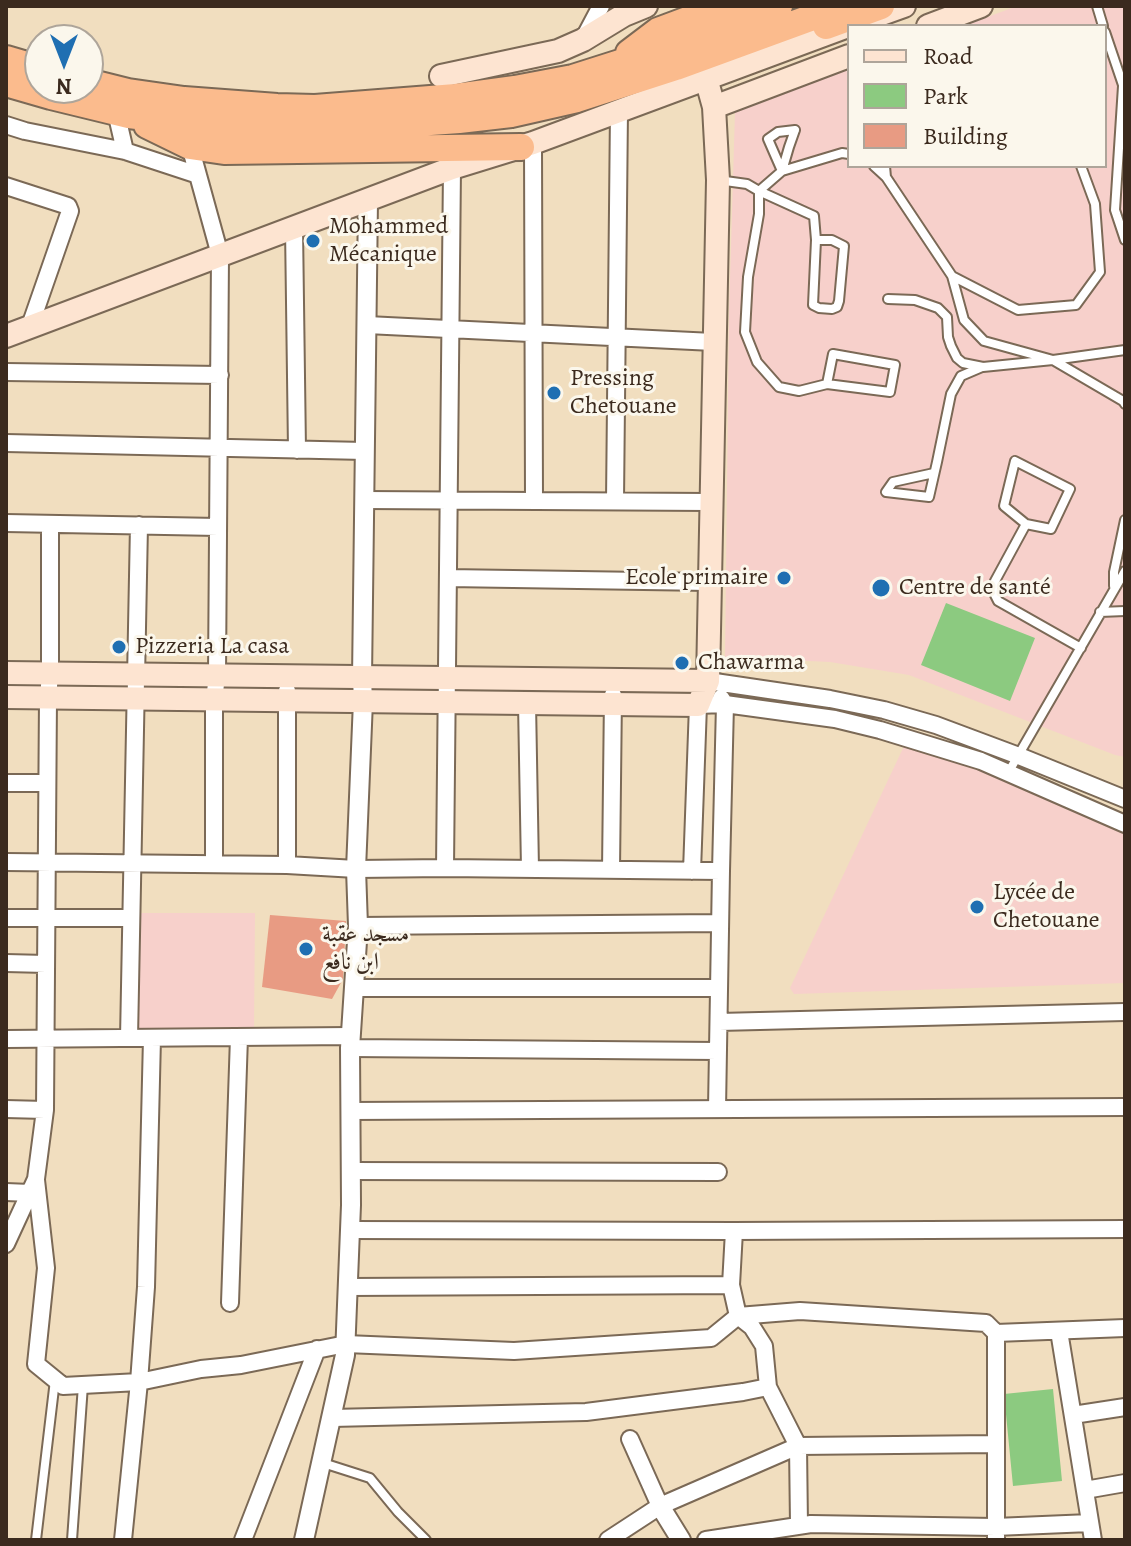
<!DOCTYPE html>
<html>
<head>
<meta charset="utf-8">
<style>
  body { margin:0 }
  #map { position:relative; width:1131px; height:1546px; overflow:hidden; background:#f1debf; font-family:Alegreya,serif }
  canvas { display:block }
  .frame { position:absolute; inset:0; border:8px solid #3b2a1e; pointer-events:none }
  .legend { position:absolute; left:847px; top:24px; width:260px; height:144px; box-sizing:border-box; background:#fbf7ec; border:2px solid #aea59a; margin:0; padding:10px 14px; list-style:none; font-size:24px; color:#3b2a1e }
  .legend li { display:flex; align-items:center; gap:16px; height:40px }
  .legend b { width:40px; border:2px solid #aea59a }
  .north { position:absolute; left:24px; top:24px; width:80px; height:80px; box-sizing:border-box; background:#fbf7ec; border:2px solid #aea59a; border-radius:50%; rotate:180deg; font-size:22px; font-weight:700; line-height:32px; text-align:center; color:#3b2a1e }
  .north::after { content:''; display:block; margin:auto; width:28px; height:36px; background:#1f6fb2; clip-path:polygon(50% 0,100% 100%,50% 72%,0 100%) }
</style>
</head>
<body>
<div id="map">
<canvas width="1131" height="1546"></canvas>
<div class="frame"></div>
<ul class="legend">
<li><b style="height:10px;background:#fde4d1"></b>Road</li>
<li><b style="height:22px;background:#8cca80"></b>Park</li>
<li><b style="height:22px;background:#e89b83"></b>Building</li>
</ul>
<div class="north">N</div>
</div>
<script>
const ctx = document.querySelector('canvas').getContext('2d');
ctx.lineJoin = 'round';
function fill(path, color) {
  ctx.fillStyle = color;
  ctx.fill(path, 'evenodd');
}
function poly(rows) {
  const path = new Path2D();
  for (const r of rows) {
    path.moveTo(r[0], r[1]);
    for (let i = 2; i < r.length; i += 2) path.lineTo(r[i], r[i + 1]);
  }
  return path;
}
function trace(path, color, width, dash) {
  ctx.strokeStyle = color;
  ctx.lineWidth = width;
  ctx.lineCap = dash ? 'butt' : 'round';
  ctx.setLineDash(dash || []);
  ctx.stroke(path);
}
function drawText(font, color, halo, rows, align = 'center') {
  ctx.font = font + ' Alegreya,Amiri,serif';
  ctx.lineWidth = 6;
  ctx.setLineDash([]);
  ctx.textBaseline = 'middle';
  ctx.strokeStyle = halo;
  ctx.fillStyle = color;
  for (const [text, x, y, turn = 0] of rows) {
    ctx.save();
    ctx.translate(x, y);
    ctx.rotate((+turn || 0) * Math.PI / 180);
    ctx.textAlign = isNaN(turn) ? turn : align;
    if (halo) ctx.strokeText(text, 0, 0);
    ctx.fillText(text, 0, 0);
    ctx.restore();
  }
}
fill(poly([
  [1017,6,1125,6,1125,757,1115,755,909,675,830,662,725,657,729,313,735,112,849,69,849,166,1105,166,1105,26,964,26],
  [905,744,985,769,1125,830,1125,983,794,994,790,988],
  [138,913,255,913,254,1030,137,1030]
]), '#f7d0cb');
fill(poly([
  [946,603,1035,638,1010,701,921,665],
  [1053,1389,1062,1481,1013,1486,1004,1394]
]), '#8cca80');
fill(poly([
  [270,915,346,921,343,979,332,999,262,987]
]), '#e89b83');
const service = poly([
  [1097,6,1103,26],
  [1105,32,1124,88],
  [1125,85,1123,86,1115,210,1125,240],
  [795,130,789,147,782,171,768,139,778,132,795,130],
  [874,166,886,177],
  [885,166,886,177,952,276,964,320,984,341,1053,360,1125,350],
  [718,180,747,184,759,191,782,171,842,153,849,154],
  [816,240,832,240,844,246,839,301,837,307,832,309,819,308,813,305,816,240,814,216,759,191,759,214,748,277,745,332,757,362,779,387,799,391,827,384,890,392,895,365,833,354,827,384],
  [952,276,1018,310,1076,305,1100,272,1095,204,1081,166],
  [888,299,915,300,938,308,947,317,948,337,951,346,957,358,963,363,983,367,1053,360,1123,401,1125,404],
  [934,473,893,482,886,492,929,497,937,462,951,394,961,376,982,367],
  [1026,524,1051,529,1070,489,1015,461,1004,506,1026,524,995,581,993,591,998,601,1081,648],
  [1114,586,1114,572,1125,520],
  [1100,612,1125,611],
  [1008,773,1125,571],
  [323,1463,370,1478,398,1512,426,1540],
  [36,1540,55,1380],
  [72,1540,83,1385]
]);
const minor = poly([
  [583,40,601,6],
  [116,112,125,151],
  [6,125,25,131,125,151,198,175],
  [533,143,534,501],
  [190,146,220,255,217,676,214,700,214,864],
  [6,186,68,206,70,211,30,326],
  [294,228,297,450],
  [367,325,713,342],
  [6,372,220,375],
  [6,443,365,451],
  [364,500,710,502],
  [615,501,619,110],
  [6,523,218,527],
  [448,578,709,582],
  [708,681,830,699,884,710,936,725,1019,756,1125,799],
  [287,691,287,865],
  [527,703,530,869],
  [6,783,47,783],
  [6,862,287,865,356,869,445,868,721,871,717,1109],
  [445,868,452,168],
  [611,870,613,695],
  [692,871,698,705,725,704,835,719,880,730,981,761,1125,824],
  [721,871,725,704,721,698],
  [6,918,131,918],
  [358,926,720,923],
  [6,963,46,964],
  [354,988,719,988],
  [719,1022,1125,1012],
  [129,1038,139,525],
  [6,1039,350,1036],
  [350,1048,718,1051],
  [6,1109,45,1110],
  [350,1111,1125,1107],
  [351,1171,718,1172],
  [36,1180,46,1268,36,1364,63,1386,139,1382,146,1287,152,1038],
  [6,1192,30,1193],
  [350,1230,734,1231],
  [6,1244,36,1179,45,1110,48,698,50,674,50,524],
  [348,1287,731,1285],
  [230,1303,239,1037],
  [1059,1331,1093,1540],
  [996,1333,1125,1328],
  [1073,1415,1125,1407],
  [332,1418,586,1412,743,1392,768,1387],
  [630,1439,660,1506],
  [1085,1490,1125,1483],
  [799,1525,798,1446,768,1387,764,1346,752,1327,738,1316,731,1285,734,1231,1125,1229],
  [123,1540,139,1382,201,1369,241,1365,346,1344,514,1351,711,1338,738,1316,800,1311,986,1323,996,1333,996,1540],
  [243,1540,317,1349],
  [608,1540,660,1506,798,1446,994,1444],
  [706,1540,811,1524,995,1527,1090,1523]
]);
const tertiary = poly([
  [660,1506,681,1540],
  [304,1540,345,1355,351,1205,350,1048,358,926,356,869,363,701,362,678,368,200]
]);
const secondary = poly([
  [865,20,904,6],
  [928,26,981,6],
  [441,76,558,51,583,40,624,15,646,6],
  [714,107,849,56],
  [6,336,452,168,533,143,848,26],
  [6,673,708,681],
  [6,697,698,705,708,681,718,180,714,107,706,78]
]);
const trunk = poly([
  [826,26,881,6],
  [629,53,658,31,725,6],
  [6,59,40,69],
  [88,82,128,92,184,100,277,107,315,108,456,97,515,89,573,78,661,50,779,6],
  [6,83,51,96,129,115,227,127,275,130,317,130,459,120,511,114,577,99,676,67,843,6],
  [147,125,190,146,224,151,521,147]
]);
trace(service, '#7b6956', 12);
trace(minor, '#7b6956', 20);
trace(tertiary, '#7b6956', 22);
trace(secondary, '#7b6956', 26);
trace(trunk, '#7b6956', 30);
trace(service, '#fff', 8);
trace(minor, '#fff', 16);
trace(tertiary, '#fff', 18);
trace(secondary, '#fde4d1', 22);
trace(trunk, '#fbbb8d', 26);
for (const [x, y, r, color] of [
  [313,241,8,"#1f6fb2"],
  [554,393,8,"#1f6fb2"],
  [784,578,8,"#1f6fb2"],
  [881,588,10,"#1f6fb2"],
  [119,647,8,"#1f6fb2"],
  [682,663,8,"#1f6fb2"],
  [977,907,8,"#1f6fb2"],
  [306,949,8,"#1f6fb2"]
]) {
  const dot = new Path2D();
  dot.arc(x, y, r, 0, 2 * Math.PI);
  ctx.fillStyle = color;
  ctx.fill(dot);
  trace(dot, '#fbf7ec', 3);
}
drawText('24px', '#3b2a1e', '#fbf7ec', [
  ["Mohammed",329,227],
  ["Mécanique",329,255],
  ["Pressing",570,379],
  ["Chetouane",570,407],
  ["Ecole primaire",768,578,"right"],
  ["Centre de santé",899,588],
  ["Pizzeria La casa",135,647],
  ["Chawarma",698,663],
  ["Lycée de",993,893],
  ["Chetouane",993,921],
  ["مسجد عقبة",322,935],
  ["ابن نافع",322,963]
], 'left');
</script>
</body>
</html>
